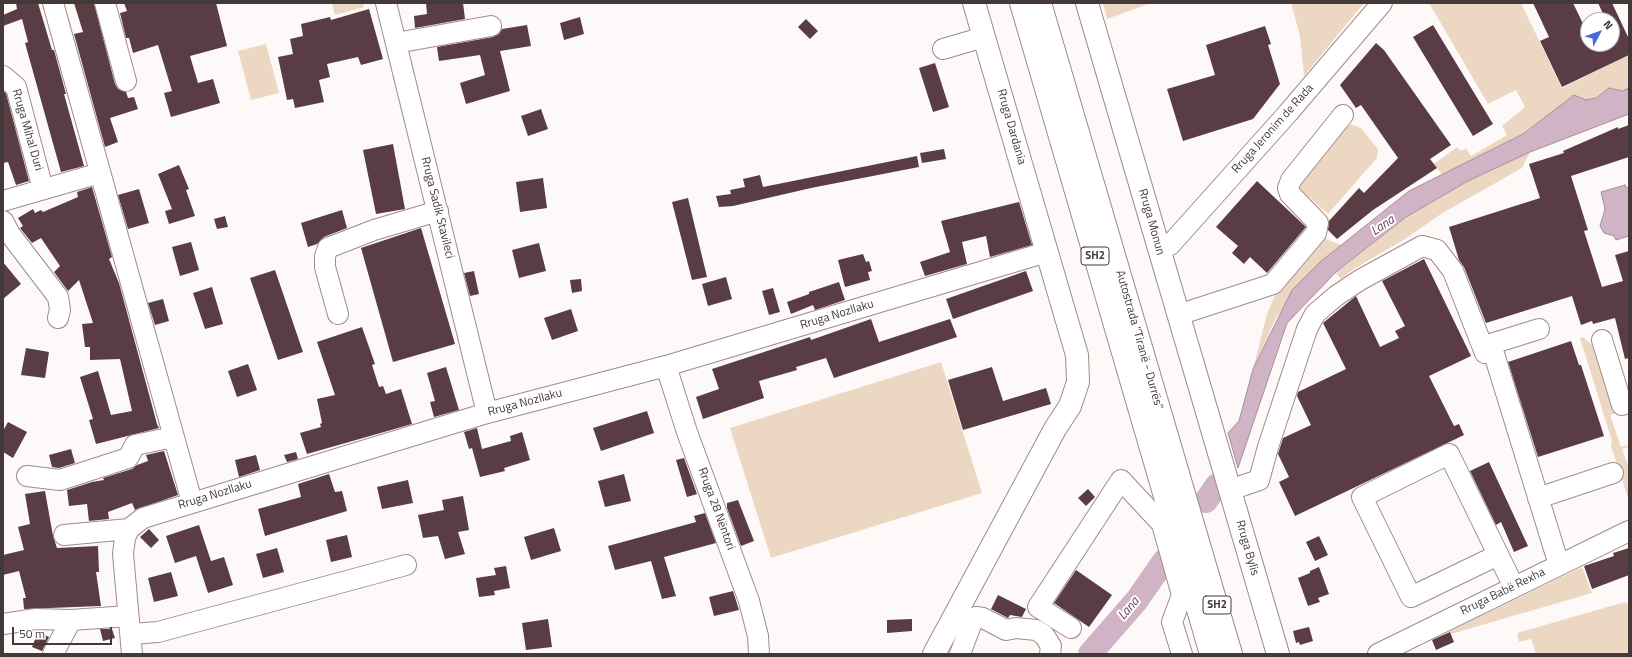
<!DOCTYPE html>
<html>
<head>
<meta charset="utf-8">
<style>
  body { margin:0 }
  #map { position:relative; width:1632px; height:657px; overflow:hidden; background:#fef9f9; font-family:"Titillium Web",sans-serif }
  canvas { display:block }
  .frame { position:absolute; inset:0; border:4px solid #423938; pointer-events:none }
  .north { position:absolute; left:1580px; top:12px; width:40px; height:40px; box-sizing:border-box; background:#fff; border:1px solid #b3b0af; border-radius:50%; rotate:49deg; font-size:11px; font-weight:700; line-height:16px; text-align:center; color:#423938 }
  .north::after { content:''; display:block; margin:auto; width:14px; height:18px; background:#4e67dc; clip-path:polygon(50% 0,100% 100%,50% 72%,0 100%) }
  .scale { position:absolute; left:12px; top:627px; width:100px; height:18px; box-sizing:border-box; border:2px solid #423938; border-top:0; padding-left:5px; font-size:12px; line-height:14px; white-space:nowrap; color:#423938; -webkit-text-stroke:3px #fff; paint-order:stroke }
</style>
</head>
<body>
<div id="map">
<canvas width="1632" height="657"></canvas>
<div class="frame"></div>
<div class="north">N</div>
<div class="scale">50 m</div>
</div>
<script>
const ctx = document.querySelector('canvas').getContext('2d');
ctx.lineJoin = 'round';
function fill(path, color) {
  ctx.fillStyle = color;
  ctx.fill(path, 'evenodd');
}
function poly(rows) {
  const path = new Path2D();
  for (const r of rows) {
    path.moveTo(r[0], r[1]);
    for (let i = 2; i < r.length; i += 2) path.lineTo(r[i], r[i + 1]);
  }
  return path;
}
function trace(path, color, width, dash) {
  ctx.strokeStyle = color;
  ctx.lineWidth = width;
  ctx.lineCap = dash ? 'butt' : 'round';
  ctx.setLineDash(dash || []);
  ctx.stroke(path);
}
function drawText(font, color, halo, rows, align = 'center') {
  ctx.font = font + ' "Titillium Web",sans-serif';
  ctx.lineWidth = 4;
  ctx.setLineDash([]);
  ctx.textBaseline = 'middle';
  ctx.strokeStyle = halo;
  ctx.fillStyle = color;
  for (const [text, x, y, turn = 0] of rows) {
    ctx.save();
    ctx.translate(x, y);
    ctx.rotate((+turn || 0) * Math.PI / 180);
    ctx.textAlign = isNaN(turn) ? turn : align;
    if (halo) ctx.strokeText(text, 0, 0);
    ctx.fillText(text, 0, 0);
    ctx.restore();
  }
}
fill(poly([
  [332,3,363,3,364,7,335,15],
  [1103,3,1151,3,1107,19],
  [1291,3,1364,3,1304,76,1300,36],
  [1429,3,1521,3,1562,88,1629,55,1629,88,1622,91,1609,88,1596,98,1586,100,1574,96,1523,134,1442,175,1434,164,1457,147,1461,151,1466,148,1471,156,1507,135,1502,126,1525,107,1516,90,1488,104],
  [266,44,279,93,251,100,238,51],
  [1351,124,1361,128,1378,149,1377,158,1328,214,1302,191,1300,187,1322,146],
  [1530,152,1522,168,1441,214,1405,239,1352,270,1341,279,1336,273,1406,217,1468,181],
  [1321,237,1341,245,1320,262,1276,318,1253,369,1267,314,1281,282],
  [1583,337,1599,351,1629,409,1610,415,1621,447,1629,445,1629,447,1622,449,1629,469,1629,501,1611,446,1612,441,1580,338],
  [941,362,982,493,771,558,730,428],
  [1582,567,1592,593,1451,634,1450,631],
  [1625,602,1629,604,1629,654,1536,654,1531,639,1519,642,1517,633]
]), '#ecd8c2');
const water = poly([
  [1609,88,1622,91,1629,88,1629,114,1530,152,1468,181,1406,217,1336,272,1287,323,1238,468,1228,433,1239,421,1253,369,1292,290,1320,262,1409,191,1523,134,1574,95,1586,100,1596,98,1609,88],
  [1625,185,1627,188,1629,189,1629,236,1616,240,1614,236,1604,233,1600,226,1605,209,1601,192,1625,185]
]);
fill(water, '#d1b3c6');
trace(water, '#a68e9b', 1);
trace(poly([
  [1206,501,1217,485],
  [1090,654,1137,600,1164,561]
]), '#d1b3c6', 24);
fill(poly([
  [16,3,38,3,52,50,54,50,66,94,64,94,84,166,61,172,25,43,28,42,22,19,3,26,3,15,17,9],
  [74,3,94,3,115,84,118,89,126,92,128,98,134,97,138,109,110,118,118,142,105,147,74,34,83,32],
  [124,3,216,3,227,46,190,56,198,83,213,79,220,103,171,117,164,93,172,91,158,45,133,53,129,38,126,38,120,13,127,11],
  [426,3,463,3,465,19,415,28,414,16,427,14],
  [1533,3,1573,3,1588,34,1588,44,1593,44,1595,49,1605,44,1612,44,1612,20,1606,20,1598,3,1612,3,1629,39,1629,55,1562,87,1540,41,1549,37],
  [369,9,383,59,361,65,358,57,327,64,330,77,319,80,324,102,295,108,293,99,287,100,278,57,293,54,290,39,303,36,301,24,330,17,331,20],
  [580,17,584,34,564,40,560,23],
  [806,19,818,31,810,39,798,27],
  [527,25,531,46,500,51,510,91,466,104,460,83,485,75,480,55,439,61,437,47,493,37,499,34,502,29],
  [1433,25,1493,124,1473,136,1413,37],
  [1265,26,1271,44,1268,45,1280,84,1253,119,1183,141,1167,89,1215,75,1206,45],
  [1376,43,1384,50,1451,145,1430,159,1437,168,1373,210,1337,239,1328,230,1329,221,1359,188,1364,193,1398,158,1361,105,1356,108,1340,85],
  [935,63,949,107,933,112,919,68],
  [3,91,6,93,29,181,16,185,8,162,3,163],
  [541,109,548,129,528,136,521,116],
  [1629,125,1629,157,1571,176,1588,230,1584,231,1602,287,1623,281,1615,255,1629,251,1629,358,1625,359,1615,318,1593,324,1592,321,1581,325,1572,296,1486,323,1464,267,1459,260,1449,227,1540,198,1529,164,1564,153,1563,151,1618,127,1618,129],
  [393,144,405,209,376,214,363,150],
  [944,149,946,159,922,163,920,153],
  [917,156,919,167,811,188,733,206,719,207,716,196,731,194,730,190,745,187,743,179,760,175,763,187],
  [179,165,189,189,186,190,195,216,169,224,165,211,172,209,158,174],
  [543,178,547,208,520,212,516,182],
  [1257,181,1306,227,1267,273,1250,257,1244,264,1232,253,1238,246,1216,227],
  [92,187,112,257,109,259,119,283,157,424,159,428,96,444,89,420,93,419,80,377,98,371,111,415,132,411,120,359,90,360,90,347,85,347,82,324,93,323,79,280,68,291,54,272,60,266,41,238,32,243,20,228,23,226,18,218,33,209,35,213,41,210,43,212,78,197,77,192],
  [139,189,149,223,128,229,118,195],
  [688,198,707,277,692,280,672,202],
  [1019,202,1032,245,990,257,986,236,962,242,967,264,925,276,920,262,950,252,941,221],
  [342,210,347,228,324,237,317,244,308,247,301,223],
  [225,216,228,227,217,229,214,219],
  [421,228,455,344,393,362,361,248],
  [191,242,199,270,180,276,172,247],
  [539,243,546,271,519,278,512,250],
  [863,254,866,262,869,261,872,271,868,272,870,280,845,287,838,260],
  [1424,259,1471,356,1429,376,1454,426,1459,424,1464,435,1295,516,1279,482,1289,477,1278,454,1283,438,1311,425,1297,396,1298,392,1346,369,1323,323,1356,296,1380,347,1399,338,1395,331,1405,326,1382,281],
  [3,262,21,284,3,299],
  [275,270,303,352,278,360,250,278],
  [474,271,479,294,470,296,464,273],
  [1026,271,1033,291,953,319,946,299],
  [726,277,732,299,708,306,702,284],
  [581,279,582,291,572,293,570,280],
  [839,282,845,300,815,310,813,305,791,314,787,302,809,294,809,292],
  [212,287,223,324,205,329,193,293],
  [773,288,780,312,769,315,762,291],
  [163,299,169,321,155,325,148,303],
  [571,309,578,331,552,340,544,318],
  [871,319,879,342,950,319,957,337,834,378,826,358,796,367,797,370,759,381,764,398,703,419,696,397,719,389,712,369,810,337,811,340],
  [362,327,375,364,372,365,379,387,383,386,386,394,401,389,412,424,307,454,300,433,321,427,320,424,322,423,317,399,335,395,317,342],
  [1571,341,1579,365,1581,365,1604,436,1538,457,1508,362],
  [26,348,49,352,45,378,21,375],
  [248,364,257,390,237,397,228,371],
  [446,367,459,410,434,417,430,402,435,401,427,373],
  [992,367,1003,401,1046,388,1051,404,963,430,948,380],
  [647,411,654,433,601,451,593,428],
  [8,422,27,432,13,458,3,452,3,431],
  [477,428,482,449,511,441,510,436,522,432,530,460,504,468,505,471,480,477,472,448,469,449,464,432],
  [71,449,75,463,59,468,52,467,49,455],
  [164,451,178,495,135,510,132,503,108,512,109,519,89,521,87,504,69,506,67,490,92,482,104,480,103,478,132,469,137,465,148,461,146,455],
  [296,452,298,459,287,462,284,455],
  [256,455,260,470,239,477,235,460],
  [684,458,697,494,687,497,676,460],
  [1489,462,1528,546,1514,552,1501,522,1496,525,1470,471],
  [329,474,335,492,342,491,347,511,265,536,258,509,301,497,298,484],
  [624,474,631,501,605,507,598,481],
  [408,480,413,503,382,509,377,487],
  [1088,489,1095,497,1086,506,1078,498],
  [45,491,53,536,57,548,98,546,99,572,96,572,101,606,24,609,23,598,26,598,19,571,3,575,3,555,24,550,18,527,30,524,25,494],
  [463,496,469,530,458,532,465,554,445,559,438,536,423,538,418,515,444,510,442,500],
  [738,500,754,541,741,546,727,508,727,503],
  [705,513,716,543,664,557,676,596,662,599,651,561,615,570,608,546,696,522,694,516],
  [199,525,211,561,224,557,233,585,208,593,196,556,175,563,166,536],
  [554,528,561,551,531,560,524,537],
  [149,529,159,540,151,548,140,537],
  [347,535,352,557,331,562,326,540],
  [1319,536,1328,555,1315,561,1306,542],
  [277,548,284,572,263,578,256,554],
  [1629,548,1629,575,1592,589,1584,566,1614,556,1613,553],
  [506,566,510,588,494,591,495,595,479,597,476,578,496,575,494,568],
  [1319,567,1329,594,1318,598,1320,602,1308,606,1298,578,1310,573,1310,571],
  [1076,570,1112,595,1089,627,1054,603],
  [171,572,178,596,154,602,148,578],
  [733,591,739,610,714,616,709,597],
  [998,595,1026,609,1022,617,1010,615,1008,618,991,609],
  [548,619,552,647,526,650,522,623],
  [912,619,912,631,887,633,887,620],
  [1309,627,1313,641,1300,645,1299,642,1296,643,1293,631],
  [100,629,112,629,115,638,103,641],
  [38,632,49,637,42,651,32,647],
  [1450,632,1454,642,1436,650,1432,640]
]), '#593c44');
const minor = poly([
  [53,3,192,502],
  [105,3,126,81],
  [386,3,487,413],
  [396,43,491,26],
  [943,49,984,37],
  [3,76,16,87,43,189],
  [3,201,100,173],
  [3,221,10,234,58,297,60,310,58,318],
  [1159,249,1170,245,1288,113,1382,3],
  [338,314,325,267,325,256,328,248,374,230,438,211],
  [1178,315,1273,284,1316,233,1318,223,1290,194,1288,188,1291,180,1343,115],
  [1539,329,1491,344,1559,565],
  [1602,340,1622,405,1629,403],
  [666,366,687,432,749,601,758,636,759,654],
  [27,476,60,480,128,458,135,445,173,437],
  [1230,490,1259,480,1268,447,1307,329,1315,314,1336,296,1360,280,1422,246,1437,250,1453,271,1485,353],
  [1538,498,1613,473],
  [64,535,129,529],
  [1498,555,1411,597,1362,497,1449,454,1514,587],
  [3,624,36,619,71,620,128,616],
  [1071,628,1038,607,1121,480,1162,524,1182,595,1172,622,1182,654],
  [131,634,158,632,406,565],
  [53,654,71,620],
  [132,654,123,554,125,538,129,529,143,518,487,413,666,366,1047,252],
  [960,654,972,622,976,617,983,618,1006,630,1016,628,1036,630,1044,635,1051,646,1050,654],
  [1378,654,1629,531]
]);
const major = poly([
  [1087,3,1278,654],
  [934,654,1055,429,1070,406,1078,382,1077,355,974,3]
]);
const highway = poly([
  [1021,3,1211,654],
  [1040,3,1231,654]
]);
trace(minor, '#a08b88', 22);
trace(major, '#a08b88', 24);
trace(highway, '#a08b88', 24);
trace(minor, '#fff', 20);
trace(major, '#fff', 22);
trace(highway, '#fff', 22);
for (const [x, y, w] of [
  [1095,256,28],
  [1217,605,28]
]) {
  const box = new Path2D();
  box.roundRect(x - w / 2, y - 9, w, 18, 3);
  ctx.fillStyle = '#fff';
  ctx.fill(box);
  trace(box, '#423938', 1);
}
drawText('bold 11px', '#423938', null, [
  ["SH2",1095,256],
  ["SH2",1217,605]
]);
drawText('12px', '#423938', '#fff', [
  ["Rruga Dardania",1011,127,74],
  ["Rruga Jeronim de Rada",1273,129,-48],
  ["Rruga Mihal Duri",27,130,74],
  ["Rruga Sadik Stavileci",437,208,76],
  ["Rruga Monun",1151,222,74],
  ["Rruga Nozllaku",837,315,-17],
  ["Autostrada \"Tiranë - Durrës\"",1139,340,74],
  ["Rruga Nozllaku",525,403,-15],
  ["Rruga Nozllaku",215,495,-17],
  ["Rruga 28 Nëntori",716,509,70],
  ["Rruga Bylis",1247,548,74],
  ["Rruga Babë Rexha",1503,592,-26]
]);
drawText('italic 13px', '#683d5b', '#fff', [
  ["Lana",1383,226,-34],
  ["Lana",1129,609,-50]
]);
</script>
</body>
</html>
